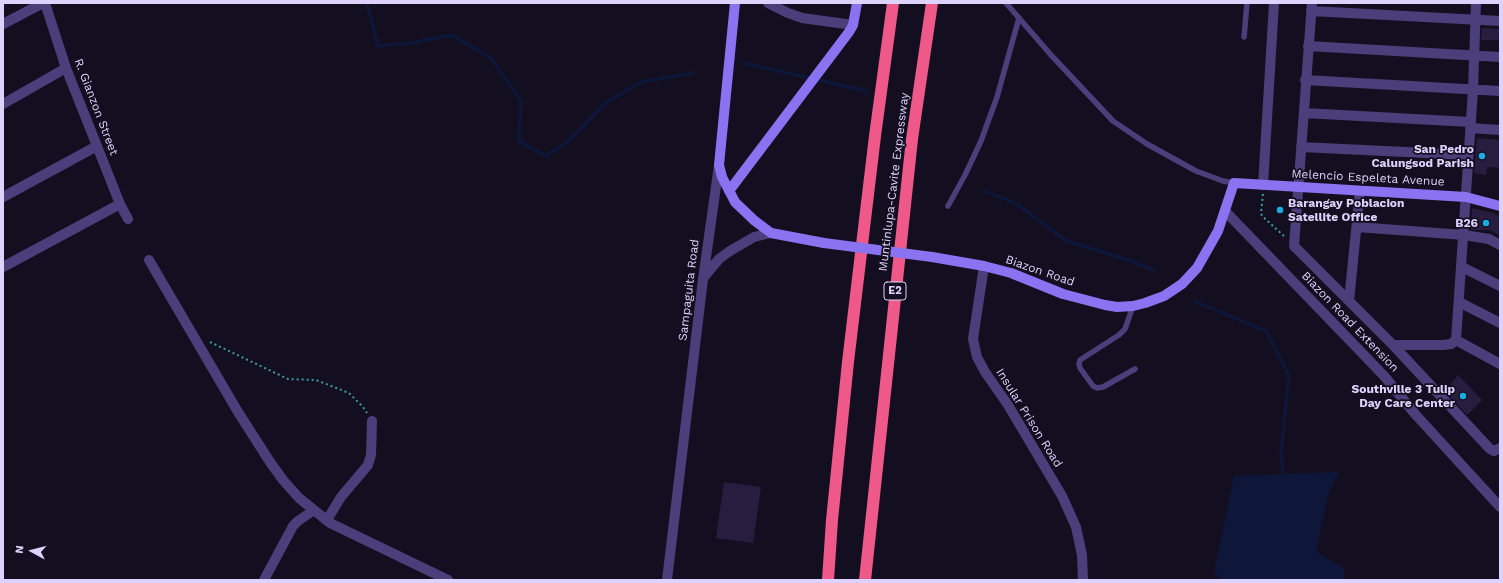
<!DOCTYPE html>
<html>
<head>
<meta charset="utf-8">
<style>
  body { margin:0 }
  #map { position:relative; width:1503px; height:583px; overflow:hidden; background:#140f20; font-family:"Work Sans",sans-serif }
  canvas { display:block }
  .frame { position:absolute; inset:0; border:4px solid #ddd2fb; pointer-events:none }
  .north { position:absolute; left:12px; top:531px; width:40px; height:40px; -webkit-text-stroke:3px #140f20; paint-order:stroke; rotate:277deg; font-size:11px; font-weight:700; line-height:16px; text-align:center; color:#ddd2fb }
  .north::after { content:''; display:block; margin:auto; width:14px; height:18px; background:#ddd2fb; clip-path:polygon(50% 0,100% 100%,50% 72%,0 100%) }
</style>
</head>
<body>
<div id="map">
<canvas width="1503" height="583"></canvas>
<div class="frame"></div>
<div class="north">N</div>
</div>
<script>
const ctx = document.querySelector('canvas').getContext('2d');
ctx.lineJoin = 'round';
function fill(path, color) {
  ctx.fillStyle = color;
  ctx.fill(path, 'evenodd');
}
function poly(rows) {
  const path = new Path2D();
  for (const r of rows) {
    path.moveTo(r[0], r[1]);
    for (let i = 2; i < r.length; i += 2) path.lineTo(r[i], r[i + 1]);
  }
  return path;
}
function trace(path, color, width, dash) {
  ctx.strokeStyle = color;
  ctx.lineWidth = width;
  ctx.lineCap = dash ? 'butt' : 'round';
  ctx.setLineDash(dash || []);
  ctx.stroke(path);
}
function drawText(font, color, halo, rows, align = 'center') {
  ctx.font = font + ' "Work Sans",sans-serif';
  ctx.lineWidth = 3.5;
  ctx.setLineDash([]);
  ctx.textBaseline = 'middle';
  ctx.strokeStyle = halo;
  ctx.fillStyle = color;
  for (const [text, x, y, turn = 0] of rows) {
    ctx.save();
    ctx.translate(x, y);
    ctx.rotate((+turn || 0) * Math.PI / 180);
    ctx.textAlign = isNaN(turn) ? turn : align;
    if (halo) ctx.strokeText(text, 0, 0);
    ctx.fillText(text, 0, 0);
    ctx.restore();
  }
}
fill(poly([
  [1339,472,1328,495,1316,552,1344,568,1344,580,1221,580,1214,572,1234,476]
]), '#0e173a');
trace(poly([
  [367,3,378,46,411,43,452,35,491,58,521,101,519,141,546,156,571,139,604,104,641,82,693,73],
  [744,63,866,91],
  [985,191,1015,203,1065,240,1131,261,1154,270],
  [1196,302,1266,331,1289,375,1281,453,1283,474]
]), '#0e173a', 3.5);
fill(poly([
  [1482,28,1500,29,1500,40,1481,40],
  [1477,138,1500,140,1500,168,1487,167,1486,175,1474,173],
  [1472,208,1493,213,1500,217,1500,235,1490,230,1471,230],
  [1458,375,1482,400,1467,415,1445,391],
  [724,482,761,487,753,543,716,538]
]), '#291d3f');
trace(poly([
  [1263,194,1261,213,1262,216,1284,236],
  [210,342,288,379,316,380,349,393,363,407,367,413]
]), '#3a9da7', 2, [2, 3]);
trace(poly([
  [1006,3,1051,55,1113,121,1147,144,1196,171,1223,181,1234,183],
  [1244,37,1247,3],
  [948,206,965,175,981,141,997,97,1019,18],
  [1133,306,1125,329,1119,335,1080,360,1079,364,1080,368,1093,386,1097,388,1103,387,1135,369]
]), '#4a3f7a', 5.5);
trace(poly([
  [45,3,66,68,120,204,128,219],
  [768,3,788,13,802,18,853,25],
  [1312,3,1294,246,1393,345,1490,449,1494,451,1500,448],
  [1311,11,1500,21],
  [3,24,43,3],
  [1308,46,1500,57],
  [1305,80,1500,91],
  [3,104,66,68],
  [1304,113,1470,122],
  [1470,128,1500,130],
  [1301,147,1468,155],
  [1263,185,1274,3],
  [3,197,97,146],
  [1225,211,1363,354,1385,377,1415,414,1500,507],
  [1357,227,1464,235,1489,239,1500,245],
  [149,260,238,412,270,462,283,480,299,498,330,523,448,580],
  [984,266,973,339,977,357,985,372,1008,405,1062,496,1076,527,1082,555,1083,580],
  [3,267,120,204],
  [1462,267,1500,286],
  [704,277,719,259,730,251,754,237,771,233],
  [1349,301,1360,191],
  [1459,302,1500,323],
  [1456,340,1500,364],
  [1393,345,1443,345,1451,344,1456,340,1473,90,1476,3],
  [327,520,341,497,368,465,371,455,372,421],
  [264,580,293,526,298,521,314,510],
  [667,580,703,279,719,165]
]), '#4a3f7a', 10);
trace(poly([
  [735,3,719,165,722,177,735,202,755,221,771,233,824,243],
  [729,191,849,32,853,25,857,3],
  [932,257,984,266,1011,273,1063,294,1105,305,1117,307,1133,306,1145,303,1164,296,1182,284,1197,268,1218,231,1234,183,1466,197,1500,206]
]), '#8973f1', 10);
trace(poly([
  [828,580,832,520,848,362,875,136,893,3],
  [865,580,912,139,932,3]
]), '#ee598a', 12);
trace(poly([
  [824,243,932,257]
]), '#8973f1', 10);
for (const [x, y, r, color] of [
  [1482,156,4,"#17afe2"],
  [1280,210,4,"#17afe2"],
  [1486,223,4,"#17afe2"],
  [1463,396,4,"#17afe2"]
]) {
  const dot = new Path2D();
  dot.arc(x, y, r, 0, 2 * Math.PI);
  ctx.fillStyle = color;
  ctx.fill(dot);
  trace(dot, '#140f20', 1.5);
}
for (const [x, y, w] of [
  [895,291,22]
]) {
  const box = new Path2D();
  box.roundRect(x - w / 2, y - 9, w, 18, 3);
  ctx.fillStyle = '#140f20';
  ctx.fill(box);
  trace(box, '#ddd2fb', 1);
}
drawText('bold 11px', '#ddd2fb', null, [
  ["E2",895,291]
]);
drawText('12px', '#ddd2fb', '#140f20', [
  ["R. Gianzon Street",96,107,69],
  ["Melencio Espeleta Avenue",1368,178,3],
  ["Muntinlupa-Cavite Expressway",894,182,-83],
  ["Biazon Road",1040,271,19],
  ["Sampaguita Road",689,290,-83],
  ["Biazon Road Extension",1350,322,46],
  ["Insular Prison Road",1029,418,58]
]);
drawText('bold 12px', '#ddd2fb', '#140f20', [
  ["San Pedro",1474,149],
  ["Calungsod Parish",1474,163],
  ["Barangay Poblacion",1288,203,"left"],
  ["Satellite Office",1288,217,"left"],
  ["B26",1478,223],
  ["Southville 3 Tulip",1455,389],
  ["Day Care Center",1455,403]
], 'right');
</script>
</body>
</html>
